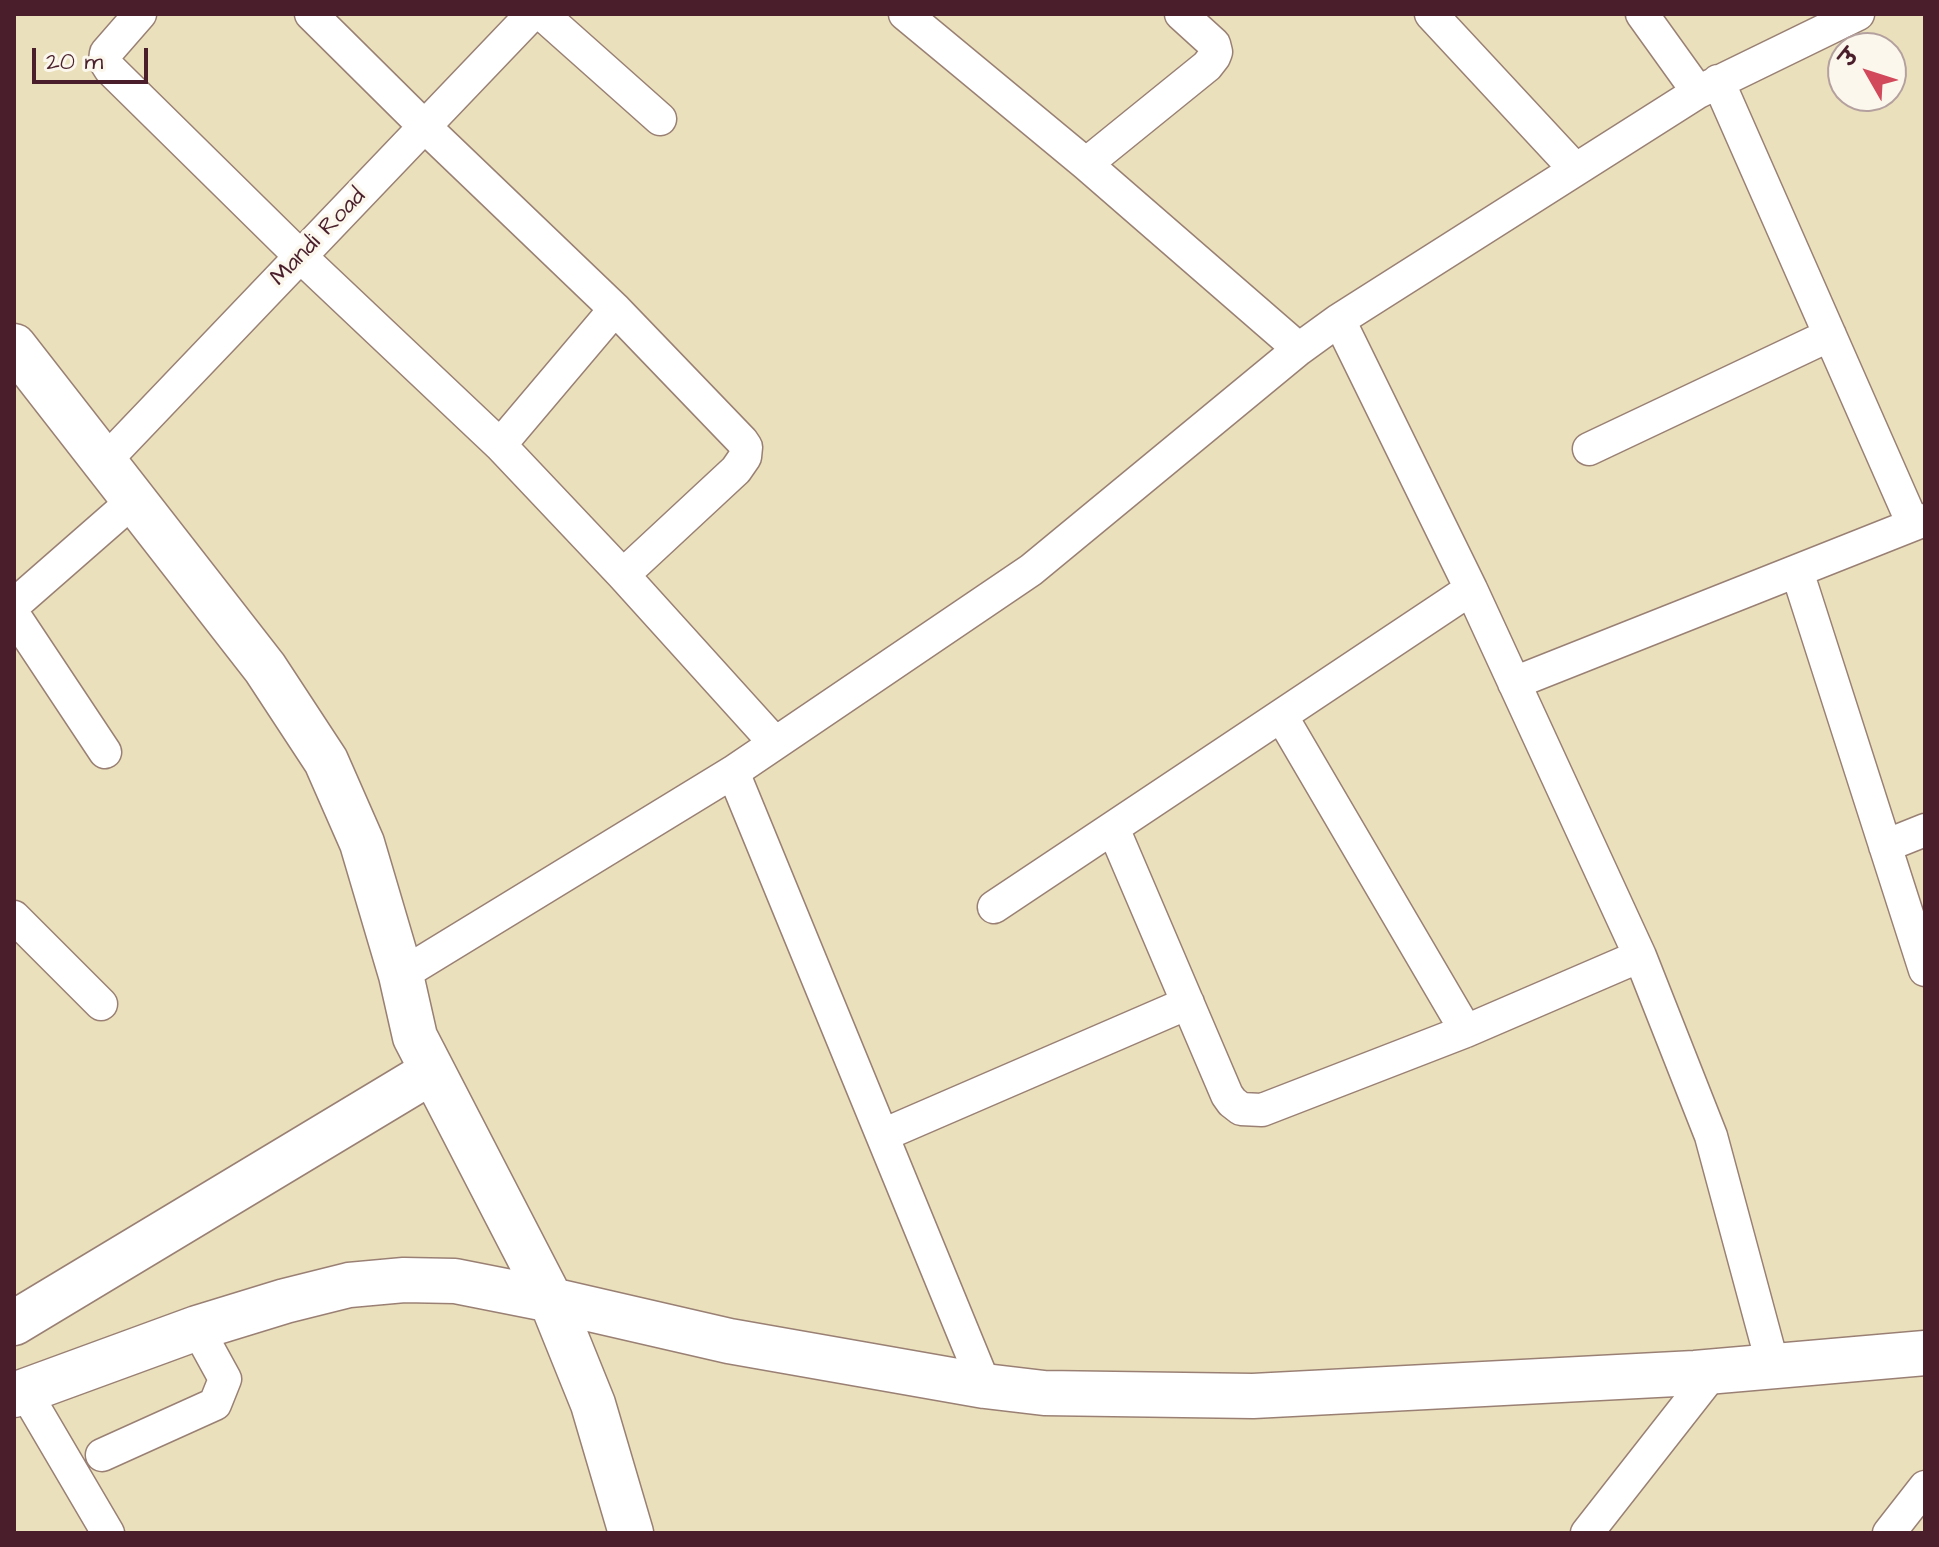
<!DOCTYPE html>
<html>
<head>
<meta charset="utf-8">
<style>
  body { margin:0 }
  #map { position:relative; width:1939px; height:1547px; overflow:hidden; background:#eae0bc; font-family:"Architects Daughter","Playpen Sans Deva",sans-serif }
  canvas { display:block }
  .frame { position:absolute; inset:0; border:16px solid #4a1f2b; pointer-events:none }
  .north { position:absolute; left:1827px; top:32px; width:80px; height:80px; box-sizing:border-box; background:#fbf7ec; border:2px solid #b4a19f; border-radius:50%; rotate:309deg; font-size:22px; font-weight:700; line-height:32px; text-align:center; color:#4a1f2b }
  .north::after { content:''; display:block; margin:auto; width:28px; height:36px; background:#d1495b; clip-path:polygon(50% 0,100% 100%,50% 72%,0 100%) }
  .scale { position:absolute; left:32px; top:48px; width:116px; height:36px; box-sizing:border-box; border:4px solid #4a1f2b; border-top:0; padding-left:10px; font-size:24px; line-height:28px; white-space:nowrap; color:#4a1f2b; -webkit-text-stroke:6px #fbf7ec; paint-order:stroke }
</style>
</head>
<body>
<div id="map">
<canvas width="1939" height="1547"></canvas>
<div class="frame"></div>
<div class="north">उ</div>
<div class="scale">20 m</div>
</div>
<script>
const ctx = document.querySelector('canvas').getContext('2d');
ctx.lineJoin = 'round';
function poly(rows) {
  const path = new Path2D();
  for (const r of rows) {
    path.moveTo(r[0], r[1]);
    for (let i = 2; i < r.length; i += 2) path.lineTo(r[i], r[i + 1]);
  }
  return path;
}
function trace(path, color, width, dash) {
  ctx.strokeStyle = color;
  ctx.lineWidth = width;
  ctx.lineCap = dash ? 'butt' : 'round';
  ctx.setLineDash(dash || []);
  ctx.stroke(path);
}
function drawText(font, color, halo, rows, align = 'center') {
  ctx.font = font + ' "Architects Daughter",sans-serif';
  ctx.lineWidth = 7;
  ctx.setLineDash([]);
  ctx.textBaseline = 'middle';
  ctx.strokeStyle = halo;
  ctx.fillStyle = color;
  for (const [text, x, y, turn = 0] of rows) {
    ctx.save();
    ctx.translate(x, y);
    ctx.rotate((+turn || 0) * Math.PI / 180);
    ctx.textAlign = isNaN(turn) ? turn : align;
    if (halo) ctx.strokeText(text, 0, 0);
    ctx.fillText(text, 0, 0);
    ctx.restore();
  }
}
const street = poly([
  [140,14,106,53,105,61,110,69,301,257,500,445,623,575,775,743],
  [311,14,425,127,615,309,742,441,746,447,745,457,736,470,623,575],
  [542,14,660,119],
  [905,14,1086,164,1299,349],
  [1431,14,1575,169],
  [1642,14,1698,92],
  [1718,81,1913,524],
  [1086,164,1207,66,1214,57,1216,52,1214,44,1181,14],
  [1339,320,1471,589,1640,956,1711,1136,1773,1366],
  [500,445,615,309],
  [1589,449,1830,335],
  [104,462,532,14],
  [1797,571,1925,970],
  [14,605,134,500],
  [14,615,105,752],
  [1514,683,1925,520],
  [1282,717,1466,1031],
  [733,772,985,1386],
  [1113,828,1227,1095,1232,1102,1241,1109,1262,1110,1466,1031,1640,956],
  [1885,846,1925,830],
  [994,907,1471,589],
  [14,917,101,1004],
  [401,975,733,772,1031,570,1299,349,1339,320,1698,92,1858,14],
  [883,1135,1188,1003],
  [24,1390,108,1533],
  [102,1455,215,1404,225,1379,197,1328],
  [1587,1533,1714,1371],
  [1889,1533,1925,1487]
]);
const secondary = poly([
  [14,346,265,668,326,761,362,843,401,975,415,1037,551,1300,593,1404,631,1533],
  [14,1323,431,1072],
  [14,1395,197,1328,285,1301,349,1285,404,1280,455,1281,551,1300,729,1341,985,1386,1044,1393,1253,1396,1695,1373,1925,1353]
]);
trace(street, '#9a8074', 35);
trace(secondary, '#9a8074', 47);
trace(street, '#fff', 32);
trace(secondary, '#fff', 44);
drawText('24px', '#4a1f2b', '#fbf7ec', [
  ["Mandi Road",319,238,-46]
]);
</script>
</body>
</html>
